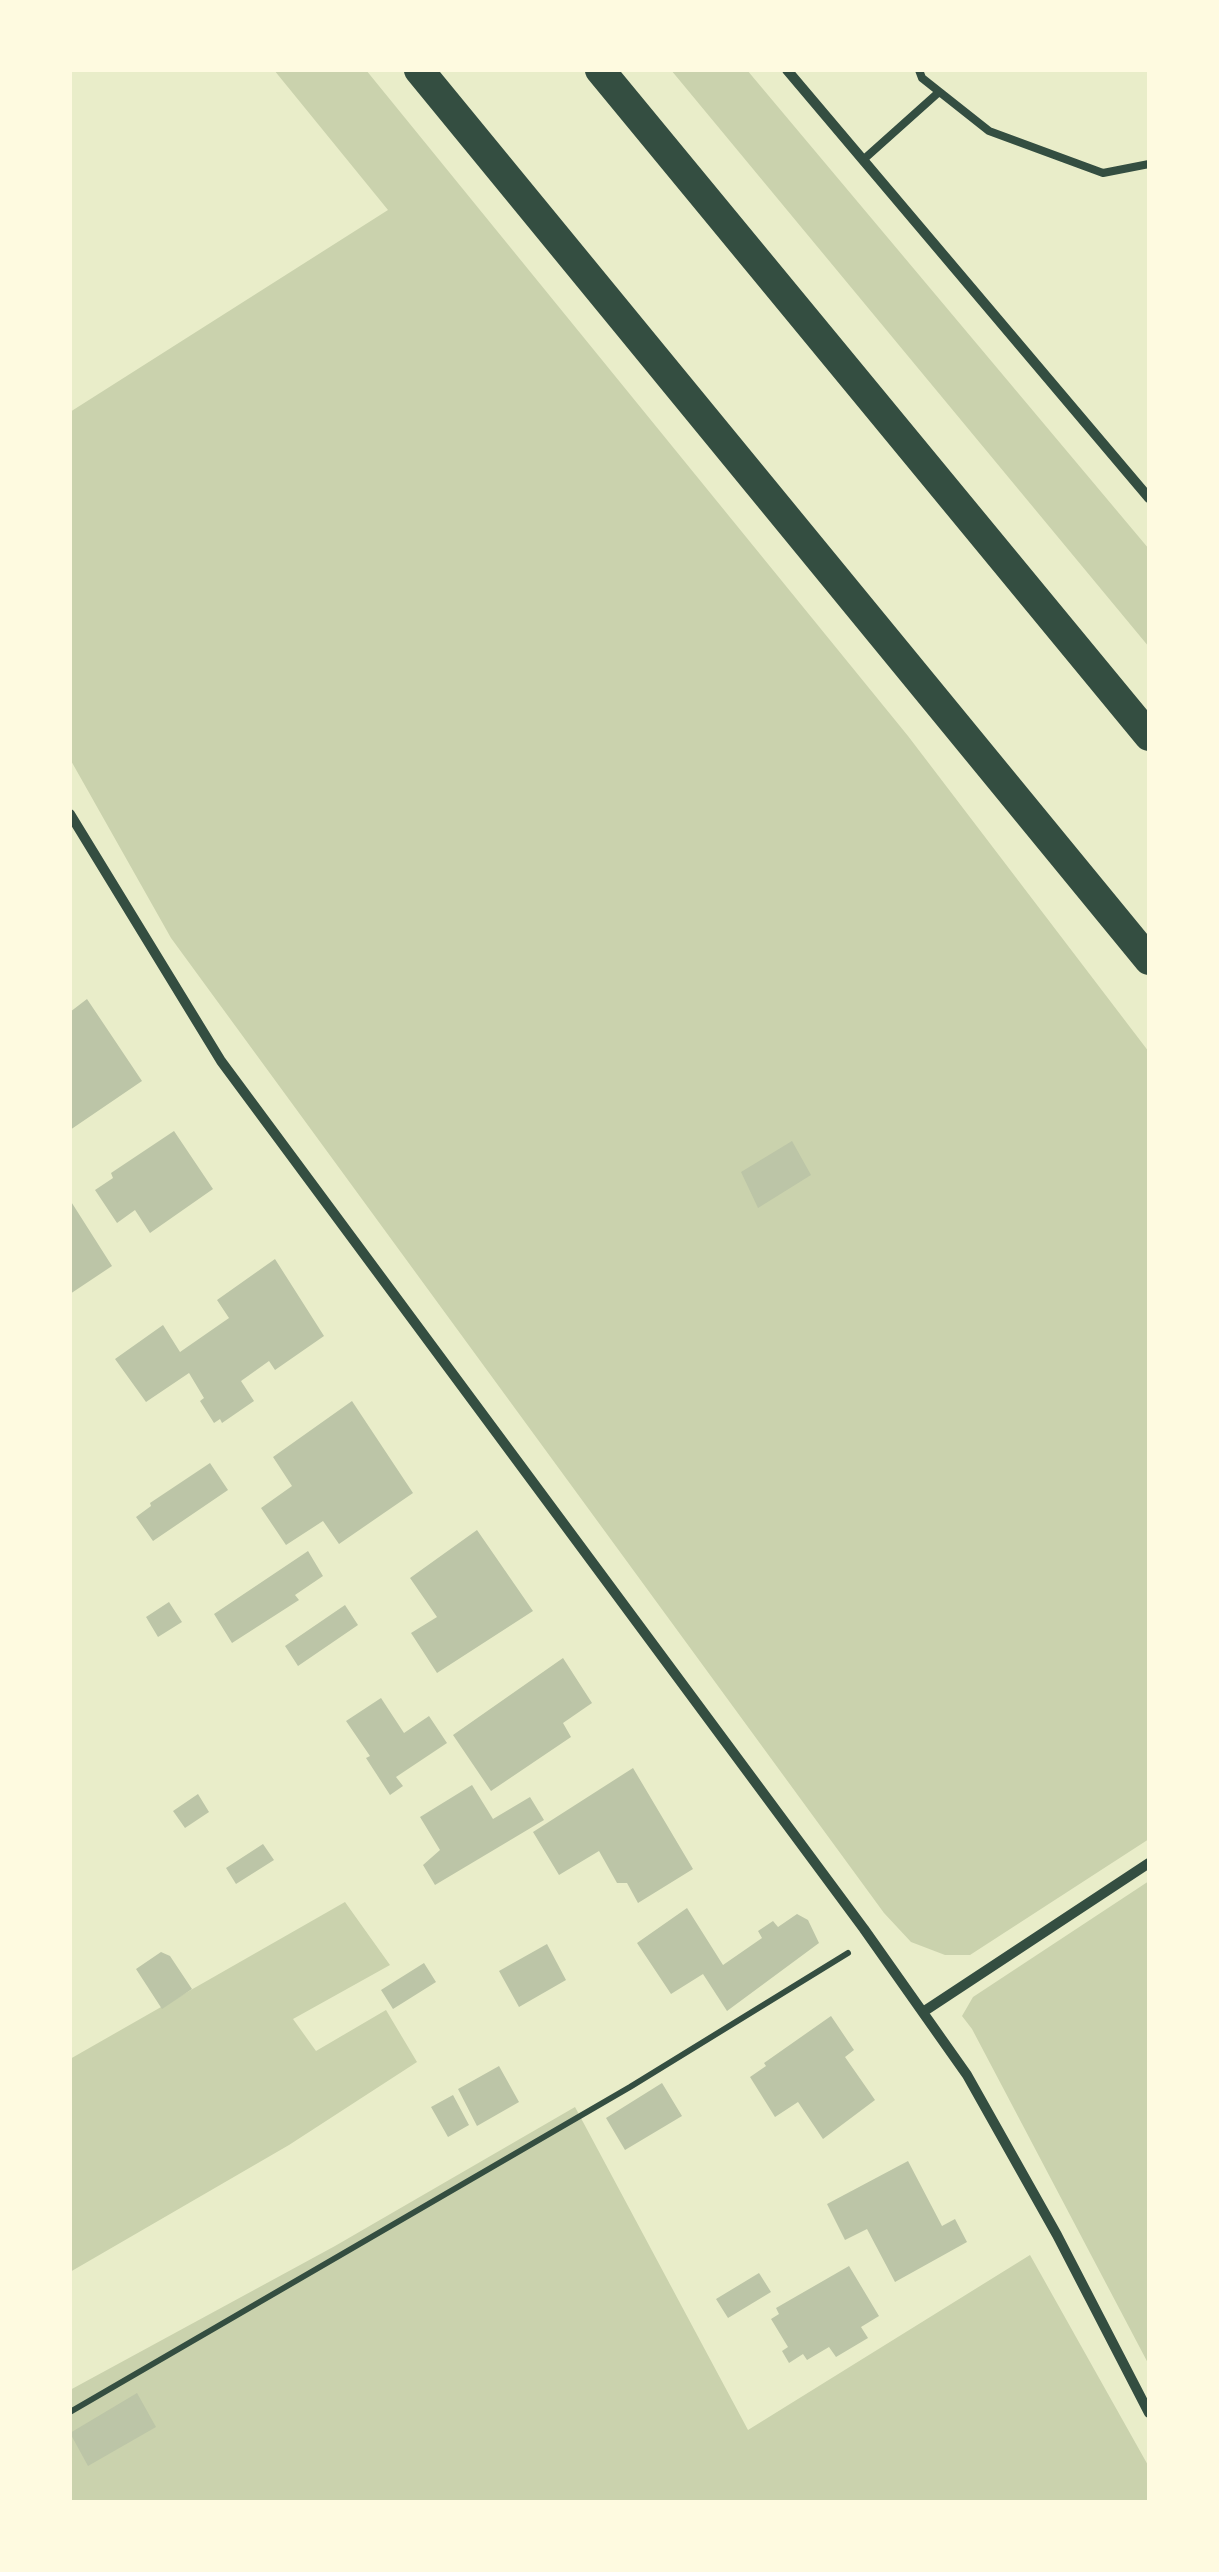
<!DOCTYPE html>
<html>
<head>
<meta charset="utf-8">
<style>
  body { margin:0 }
  #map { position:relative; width:1219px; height:2572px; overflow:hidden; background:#e9edc9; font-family:"IBM Plex Sans",sans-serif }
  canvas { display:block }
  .frame { position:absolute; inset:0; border:72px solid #fefae0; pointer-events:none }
</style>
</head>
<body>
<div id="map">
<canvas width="1219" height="2572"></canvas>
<div class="frame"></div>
</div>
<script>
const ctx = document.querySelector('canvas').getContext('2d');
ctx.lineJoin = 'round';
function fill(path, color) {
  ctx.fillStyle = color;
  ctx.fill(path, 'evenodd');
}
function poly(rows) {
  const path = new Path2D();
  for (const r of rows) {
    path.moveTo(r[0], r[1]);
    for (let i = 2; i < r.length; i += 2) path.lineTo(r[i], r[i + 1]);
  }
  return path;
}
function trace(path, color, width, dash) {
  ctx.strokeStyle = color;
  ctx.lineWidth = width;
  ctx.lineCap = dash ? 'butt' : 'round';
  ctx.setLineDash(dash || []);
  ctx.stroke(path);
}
fill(poly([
  [274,70,366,70,908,736,1149,1052,1149,1839,970,1955,945,1955,911,1942,884,1913,171,938,70,759,70,412,388,210],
  [671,70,747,70,1149,549,1149,647],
  [1149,1881,1149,2365,972,2029,962,2016,973,1997],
  [345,1902,390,1965,293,2019,316,2051,386,2010,417,2062,289,2145,70,2272,70,2059],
  [575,2107,748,2430,1030,2255,1149,2467,1149,2502,70,2502,70,2390,335,2246]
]), '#cad2ad');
fill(poly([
  [87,999,142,1081,70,1130,70,1012],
  [174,1131,213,1189,150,1233,135,1210,117,1223,95,1190,113,1178,111,1173],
  [792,1141,811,1175,758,1208,741,1172],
  [70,1200,112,1266,70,1294],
  [275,1259,324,1336,275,1370,269,1361,241,1381,254,1401,222,1423,220,1419,214,1423,200,1401,204,1398,189,1373,146,1402,115,1359,163,1325,180,1352,229,1318,217,1300],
  [352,1401,413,1493,339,1544,323,1521,286,1545,261,1508,292,1486,273,1457],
  [210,1463,228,1490,153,1541,136,1517,151,1506,150,1503],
  [477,1530,533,1611,437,1673,411,1633,437,1617,410,1578],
  [308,1551,323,1576,295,1595,299,1600,232,1643,214,1614],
  [169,1602,182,1622,158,1637,146,1617],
  [345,1605,358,1625,298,1666,285,1646],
  [563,1658,592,1703,563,1723,571,1737,491,1791,453,1735],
  [381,1698,404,1733,429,1716,447,1743,396,1777,403,1786,390,1795,366,1758,370,1756,346,1721],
  [633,1768,693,1869,638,1903,627,1883,617,1883,599,1851,559,1875,533,1832],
  [472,1785,493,1819,530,1797,544,1820,435,1885,423,1865,440,1850,420,1817],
  [198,1794,209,1812,185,1828,173,1811],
  [263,1844,274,1860,236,1884,226,1868],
  [687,1908,723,1965,762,1938,758,1931,773,1921,778,1927,797,1914,808,1920,819,1943,727,2011,703,1974,671,1994,637,1943],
  [547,1944,566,1980,519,2007,499,1971],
  [161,1952,170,1956,192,1989,162,2009,136,1969],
  [424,1963,436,1982,393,2009,381,1990],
  [831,2016,854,2050,845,2057,875,2100,823,2139,798,2102,775,2117,750,2077,766,2066,764,2063],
  [499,2066,519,2102,477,2126,458,2089],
  [662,2083,682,2116,625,2150,606,2118],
  [453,2095,469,2125,448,2137,431,2107],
  [908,2161,942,2226,955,2219,967,2242,895,2282,867,2229,845,2240,827,2204],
  [849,2266,879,2316,861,2327,868,2338,836,2357,829,2347,807,2360,803,2354,789,2363,782,2351,788,2347,771,2319,779,2314,776,2308],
  [759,2273,771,2292,728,2318,716,2299],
  [137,2393,156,2427,88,2466,70,2433]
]), '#bcc5a7');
trace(poly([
  [70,2412,630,2087,848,1953]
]), '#344e41', 6);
trace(poly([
  [919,70,922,78,989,131,1103,173,1149,164],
  [863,160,939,92]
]), '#344e41', 8);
trace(poly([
  [787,70,1149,498],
  [70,814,221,1061,864,1929,967,2075,1057,2235,1149,2413],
  [923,2012,1149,1863]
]), '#344e41', 10);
trace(poly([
  [419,70,1149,960],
  [600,70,1149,736]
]), '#344e41', 30);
</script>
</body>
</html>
